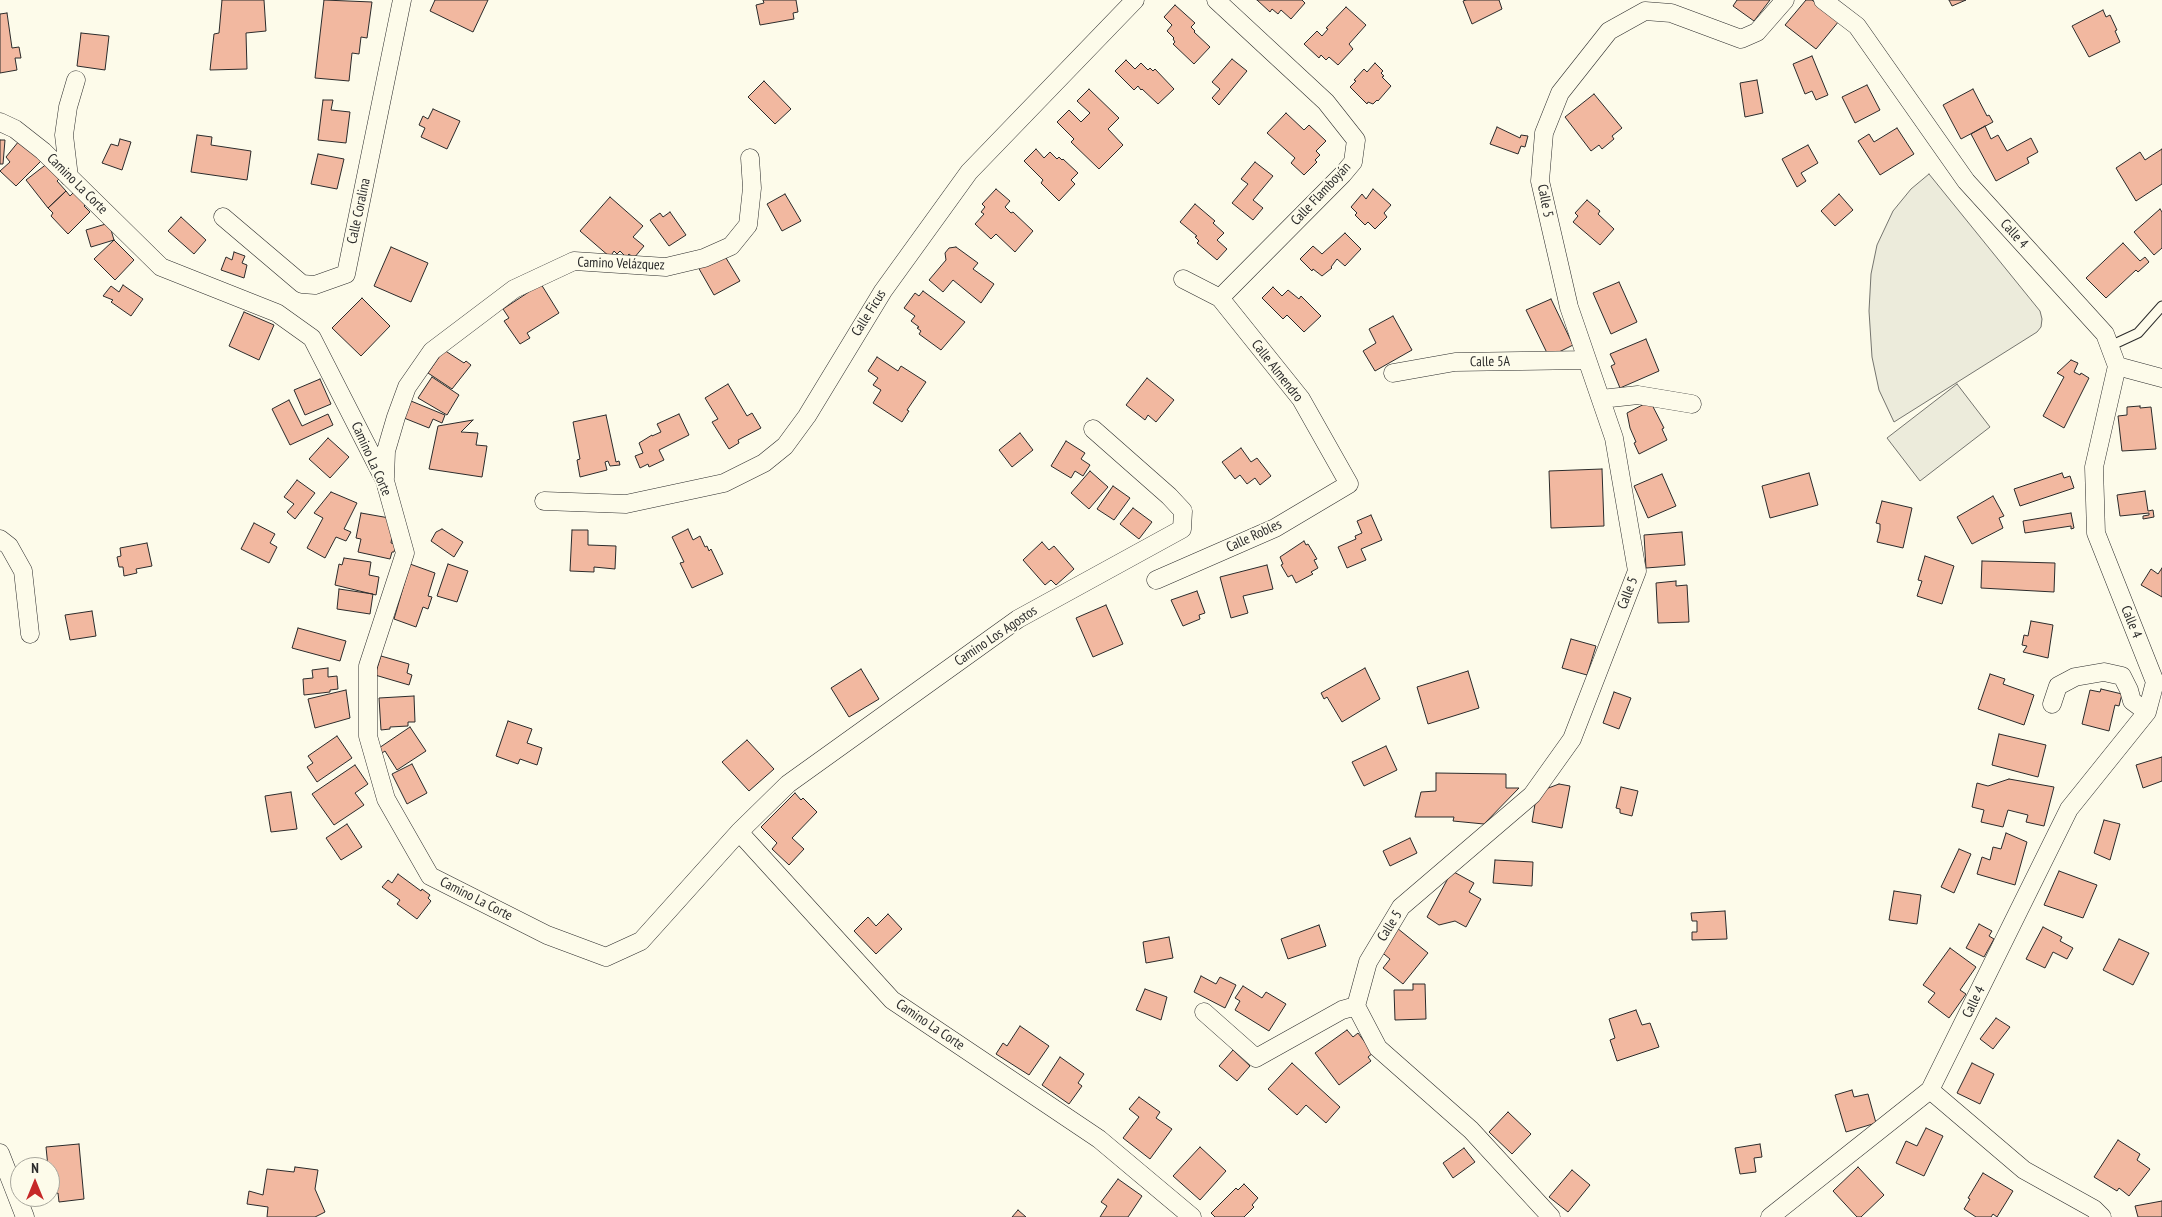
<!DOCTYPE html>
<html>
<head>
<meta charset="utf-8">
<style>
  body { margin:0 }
  #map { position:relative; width:2162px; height:1217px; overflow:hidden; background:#fdfbea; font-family:"PT Sans Narrow",sans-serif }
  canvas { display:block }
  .north { position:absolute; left:10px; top:1157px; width:50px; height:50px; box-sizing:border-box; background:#fdfbea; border:1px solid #a9a89e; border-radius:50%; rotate:0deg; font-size:14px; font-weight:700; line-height:20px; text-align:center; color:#2b2b2b }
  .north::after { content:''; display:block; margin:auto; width:18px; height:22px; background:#c62828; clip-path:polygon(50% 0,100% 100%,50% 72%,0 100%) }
</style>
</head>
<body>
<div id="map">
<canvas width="2162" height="1217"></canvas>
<div class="north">N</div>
</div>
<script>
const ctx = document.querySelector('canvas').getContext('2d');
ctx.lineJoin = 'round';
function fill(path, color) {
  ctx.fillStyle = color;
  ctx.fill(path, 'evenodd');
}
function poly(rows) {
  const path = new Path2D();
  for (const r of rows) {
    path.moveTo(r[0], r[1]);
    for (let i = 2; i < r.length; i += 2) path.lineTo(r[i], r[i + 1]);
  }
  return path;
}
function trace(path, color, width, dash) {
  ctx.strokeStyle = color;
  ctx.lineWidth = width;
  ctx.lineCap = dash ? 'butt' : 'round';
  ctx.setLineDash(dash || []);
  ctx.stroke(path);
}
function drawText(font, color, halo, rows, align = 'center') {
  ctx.font = font + ' "PT Sans Narrow",sans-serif';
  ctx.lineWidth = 4;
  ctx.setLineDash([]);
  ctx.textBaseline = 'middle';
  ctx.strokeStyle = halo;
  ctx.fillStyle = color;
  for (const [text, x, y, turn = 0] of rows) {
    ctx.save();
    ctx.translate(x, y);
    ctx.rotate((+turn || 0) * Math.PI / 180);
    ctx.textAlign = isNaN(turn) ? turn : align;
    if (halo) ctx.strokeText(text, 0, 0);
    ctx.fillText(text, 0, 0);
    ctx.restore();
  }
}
const green = poly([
  [1929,174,2040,311,2042,319,2041,327,2037,332,1894,422,1879,390,1872,357,1869,311,1871,274,1877,245,1893,211,1911,189,1929,174],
  [1957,384,1990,427,1920,481,1887,438,1957,384]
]);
fill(green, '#ecebdb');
trace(green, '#74746e', 1);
const building = poly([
  [222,0,264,0,266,31,246,33,247,69,210,70,214,34,219,33,222,0],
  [324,0,372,2,367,38,361,37,359,54,352,53,349,81,315,78,324,0],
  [435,0,488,0,473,32,430,11,435,0],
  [763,0,796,0,798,12,793,13,794,19,760,25,756,5,764,3,763,0],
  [1257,0,1302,0,1305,3,1291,19,1281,10,1278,14,1272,9,1270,12,1257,0],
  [1466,0,1499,0,1502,9,1472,24,1463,1,1466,0],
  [1737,0,1770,0,1754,21,1733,6,1737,0],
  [1806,0,1812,0,1839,21,1816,49,1785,25,1806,0],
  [1949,0,1966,0,1952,6,1949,0],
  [1175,5,1195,23,1191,27,1195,31,1194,32,1210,47,1194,64,1173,44,1175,42,1173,39,1174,38,1167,31,1172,25,1164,17,1175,5],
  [1346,7,1366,25,1349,44,1353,49,1338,65,1329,57,1326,60,1321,55,1319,58,1304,44,1317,31,1322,36,1328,29,1326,28,1346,7],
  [2103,10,2106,17,2110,15,2117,30,2115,31,2120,42,2089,57,2072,26,2103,10],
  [7,13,12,48,19,47,21,58,15,58,17,70,0,73,0,14,7,13],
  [81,33,109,36,105,70,77,66,81,33],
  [1812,56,1828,95,1816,100,1812,91,1805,94,1793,64,1812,56],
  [1232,59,1247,71,1219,105,1212,98,1220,89,1212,82,1232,59],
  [1126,60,1135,69,1141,63,1148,70,1150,68,1153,71,1155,69,1174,89,1158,104,1142,89,1141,90,1138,86,1134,90,1115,71,1126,60],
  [1375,63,1383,71,1381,73,1384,76,1382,77,1391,86,1378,101,1377,100,1373,104,1368,102,1367,104,1350,87,1356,81,1354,80,1364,69,1367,72,1375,63],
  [1757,80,1763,113,1745,117,1740,83,1757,80],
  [764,81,791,109,775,124,748,97,764,81],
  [1867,85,1880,110,1855,123,1842,97,1867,85],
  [1089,89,1119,118,1108,129,1123,145,1099,169,1071,142,1074,139,1057,122,1069,110,1081,122,1090,113,1077,101,1089,89],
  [1973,89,1987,116,1989,115,1993,122,1961,139,1943,105,1973,89],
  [1594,94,1622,128,1612,136,1614,139,1602,149,1599,145,1591,151,1565,117,1594,94],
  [323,100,333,100,331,110,350,112,346,143,318,140,323,100],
  [433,109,460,121,447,149,421,137,425,128,419,125,423,116,428,119,433,109],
  [1286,113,1304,130,1309,125,1326,141,1316,151,1320,155,1315,160,1317,162,1304,175,1291,163,1295,158,1267,133,1286,113],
  [1985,126,1991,139,1998,135,2007,151,2031,138,2038,152,2027,158,2029,163,1996,181,1971,134,1985,126],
  [1497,127,1520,138,1521,135,1528,136,1525,147,1521,146,1518,154,1490,144,1497,127],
  [1897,128,1914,154,1880,175,1858,141,1869,134,1874,142,1897,128],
  [197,135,212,137,211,145,251,151,247,180,191,172,197,135],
  [120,139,131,142,122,170,102,163,111,144,118,146,120,139],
  [0,140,5,140,3,164,0,164,0,140],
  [19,141,42,160,16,186,0,171,10,162,6,157,19,141],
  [1808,145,1818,163,1801,173,1806,181,1797,187,1782,159,1808,145],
  [1036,149,1044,158,1050,152,1057,159,1059,157,1062,160,1063,159,1078,173,1071,180,1075,184,1059,201,1041,183,1043,180,1024,161,1036,149],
  [2162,149,2162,184,2136,201,2116,168,2140,152,2145,160,2162,149],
  [318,154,344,159,337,189,311,184,318,154],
  [1255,162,1273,176,1253,200,1263,208,1253,220,1232,203,1248,184,1241,179,1255,162],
  [48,163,61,177,57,181,66,191,48,208,26,180,48,163],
  [77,189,89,201,84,206,90,212,68,234,51,216,53,213,48,208,66,191,70,196,77,189],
  [996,189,1010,201,1005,207,1011,213,1013,212,1033,231,1015,252,996,234,991,239,975,224,984,214,981,212,985,207,982,204,996,189],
  [1373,189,1391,205,1384,213,1387,217,1375,229,1368,222,1365,225,1355,215,1357,213,1351,207,1362,194,1366,199,1373,189],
  [785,194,801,221,782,231,767,204,785,194],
  [1839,194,1853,210,1835,226,1821,211,1839,194],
  [610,197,643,226,633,237,644,246,634,258,629,254,626,257,620,251,617,254,614,251,610,257,580,231,610,197],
  [1587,200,1600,211,1598,214,1614,229,1600,245,1573,222,1578,216,1575,213,1587,200],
  [1195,204,1215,221,1213,223,1224,233,1217,240,1227,249,1217,260,1197,243,1199,241,1195,237,1197,236,1180,222,1195,204],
  [2160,209,2162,212,2162,248,2154,255,2134,232,2160,209],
  [670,212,686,235,669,246,650,220,660,213,663,217,670,212],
  [181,217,206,240,194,254,168,231,181,217],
  [109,223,114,240,91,247,86,230,109,223],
  [1345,233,1361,249,1345,266,1337,259,1331,267,1332,268,1322,276,1313,269,1312,271,1300,259,1313,246,1322,254,1345,233],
  [114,240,134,260,115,280,94,259,114,240],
  [2123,243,2140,261,2145,257,2149,262,2138,272,2136,270,2106,298,2086,278,2123,243],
  [391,247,428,263,411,302,374,286,391,247],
  [956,247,978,263,973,269,994,284,981,303,953,280,943,292,929,280,946,260,945,253,949,248,956,247],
  [234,252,245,256,242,263,247,265,244,278,221,270,226,257,232,260,234,252],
  [723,253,740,281,714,295,698,267,723,253],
  [1619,282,1637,322,1611,334,1593,293,1619,282],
  [541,284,559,313,527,333,530,338,520,344,504,321,509,318,503,309,541,284],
  [123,285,143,299,131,316,111,302,113,300,103,296,111,286,119,292,123,285],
  [1273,287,1282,296,1288,290,1299,299,1301,296,1321,316,1304,332,1287,315,1283,319,1262,298,1273,287],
  [923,291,965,322,941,350,919,334,921,331,917,328,919,327,911,321,915,316,904,308,915,293,919,296,923,291],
  [362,298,390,326,361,356,332,328,362,298],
  [1551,299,1573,345,1549,357,1526,310,1551,299],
  [244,312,274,325,259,360,229,346,244,312],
  [1393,316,1412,350,1375,371,1363,351,1376,343,1369,329,1393,316],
  [1646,339,1659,371,1620,388,1611,366,1615,364,1610,354,1646,339],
  [444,350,464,363,466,361,471,365,452,389,428,373,444,350],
  [877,357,898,371,901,366,926,382,907,410,909,411,902,422,873,403,881,390,873,385,878,378,868,371,877,357],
  [2071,360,2078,363,2074,372,2080,375,2081,373,2089,378,2064,428,2043,416,2064,377,2057,373,2071,360],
  [432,377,459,395,447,415,418,398,432,377],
  [1147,378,1174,400,1156,422,1148,415,1145,420,1126,405,1147,378],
  [320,379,331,404,305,415,294,390,320,379],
  [728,384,747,416,752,413,761,428,738,440,739,443,729,449,712,422,718,419,705,398,728,384],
  [289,400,302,426,328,414,333,425,290,445,272,409,289,400],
  [411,401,445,415,442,423,433,419,429,428,404,418,411,401],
  [1650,401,1664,428,1662,429,1667,440,1639,454,1634,443,1636,442,1630,428,1627,413,1650,401],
  [2140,406,2140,408,2151,407,2156,449,2122,451,2118,416,2127,415,2127,407,2140,406],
  [679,414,689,435,659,450,664,460,649,467,648,464,640,468,635,456,643,453,639,443,652,435,652,436,661,432,657,424,679,414],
  [606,415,616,462,619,461,620,465,610,466,608,461,605,462,607,470,580,477,577,460,580,459,573,422,606,415],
  [473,420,461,432,478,433,476,445,487,446,482,477,429,469,438,426,473,420],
  [1020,433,1033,450,1012,467,999,450,1020,433],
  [328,438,349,457,330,478,309,459,328,438],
  [1066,441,1085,453,1081,459,1090,465,1083,476,1075,471,1071,478,1051,466,1066,441],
  [1241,448,1251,462,1257,458,1271,476,1260,485,1255,478,1247,484,1240,475,1235,479,1222,462,1241,448],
  [1602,469,1604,526,1551,528,1549,471,1602,469],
  [1090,471,1108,487,1089,509,1071,493,1090,471],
  [1809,473,1818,505,1770,518,1762,486,1809,473],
  [2062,473,2064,478,2070,476,2074,488,2020,506,2014,489,2062,473],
  [1662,474,1676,506,1648,518,1634,486,1662,474],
  [297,480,315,493,295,519,287,512,294,504,284,497,297,480],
  [1113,486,1130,498,1114,520,1097,509,1113,486],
  [2145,491,2148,511,2153,510,2154,517,2143,519,2143,516,2149,515,2149,513,2120,516,2117,495,2145,491],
  [331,492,357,503,344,529,351,532,346,541,336,537,325,558,307,548,323,518,314,513,331,492],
  [1993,496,2004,516,1999,518,2003,528,1972,544,1957,517,1993,496],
  [1882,501,1912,508,1903,548,1877,542,1880,530,1880,524,1876,523,1882,501],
  [1133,508,1152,522,1139,539,1120,524,1133,508],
  [361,513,395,519,391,543,396,544,394,552,392,552,390,559,358,552,361,539,356,538,361,513],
  [2071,513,2074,528,2071,529,2071,526,2025,533,2023,521,2071,513],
  [1371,515,1382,540,1361,549,1366,560,1347,568,1338,547,1356,539,1355,536,1362,533,1357,521,1371,515],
  [254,523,275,534,270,543,277,547,269,563,241,549,254,523],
  [442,529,463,542,454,557,431,541,436,532,442,529],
  [688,529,693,540,700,536,705,547,707,546,709,551,711,549,723,574,692,588,680,563,684,562,672,537,688,529],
  [572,530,588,530,588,545,616,546,615,569,594,567,594,572,570,571,572,530],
  [1682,532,1685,565,1646,568,1644,535,1682,532],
  [1304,541,1306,545,1308,544,1317,559,1314,560,1318,568,1311,572,1313,574,1296,583,1292,575,1288,577,1281,565,1283,564,1280,557,1304,541],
  [1042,542,1049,550,1054,546,1074,569,1056,585,1051,580,1045,585,1023,560,1042,542],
  [147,543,152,566,136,569,137,573,124,576,123,567,119,567,117,557,121,556,120,548,147,543],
  [1925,556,1954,566,1942,604,1917,596,1922,581,1918,580,1925,556],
  [344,558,371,562,369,575,379,577,376,595,335,585,339,564,342,565,344,558],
  [1982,561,2055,563,2054,592,1981,588,1982,561],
  [410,564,435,573,428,596,432,597,428,609,423,607,416,627,394,619,410,564],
  [448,564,468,571,457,602,437,596,448,564],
  [1267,565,1273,589,1243,596,1248,613,1231,618,1220,577,1267,565],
  [2162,568,2162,597,2141,585,2151,569,2158,574,2162,568],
  [1676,581,1676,586,1687,585,1689,622,1658,623,1656,583,1676,581],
  [339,589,373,594,370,614,337,609,339,589],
  [1197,591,1205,613,1199,615,1200,619,1183,626,1171,600,1197,591],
  [1106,605,1123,644,1093,657,1076,618,1106,605],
  [92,611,96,636,70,640,65,615,92,611],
  [2031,621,2053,625,2048,658,2023,652,2027,646,2022,645,2024,635,2028,636,2031,621],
  [298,628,346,641,340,661,292,648,298,628],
  [1571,639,1596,646,1587,675,1562,668,1571,639],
  [381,656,409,664,407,673,412,675,409,685,375,675,381,656],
  [328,668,328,677,337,676,338,689,330,690,330,692,304,695,303,679,313,678,312,670,328,668],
  [1365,668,1380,699,1342,722,1327,697,1324,699,1321,693,1365,668],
  [861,669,879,699,849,717,831,688,861,669],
  [1468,671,1479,708,1428,724,1417,687,1468,671],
  [1990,674,2005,679,2003,684,2034,695,2024,725,1978,709,1990,674],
  [2101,689,2122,694,2119,706,2115,705,2109,731,2082,724,2090,690,2100,692,2101,689],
  [346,690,350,718,315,728,308,699,346,690],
  [1614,692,1631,698,1619,729,1603,723,1614,692],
  [414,696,415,722,408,722,408,726,390,727,390,729,381,730,379,698,414,696],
  [508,721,532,729,527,743,542,748,537,765,520,759,518,764,496,756,508,721],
  [410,727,426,751,397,770,385,751,382,753,379,748,410,727],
  [1999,734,2046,745,2038,777,1992,765,1999,734],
  [337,736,352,758,317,782,307,767,313,763,308,756,337,736],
  [747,740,774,769,749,791,722,762,747,740],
  [1386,746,1397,770,1364,786,1352,762,1386,746],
  [2162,757,2162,781,2143,788,2136,765,2162,757],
  [412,764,427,793,407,804,392,774,412,764],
  [355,765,368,784,355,793,364,805,334,825,312,794,355,765],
  [1436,773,1506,774,1506,788,1519,788,1484,824,1453,821,1454,817,1415,817,1421,792,1436,791,1436,773],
  [2009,779,2054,787,2044,826,2026,822,2028,815,2008,810,2003,827,1981,822,1984,810,1972,807,1977,783,1988,786,2009,779],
  [1559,784,1570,786,1562,828,1532,822,1536,798,1543,790,1559,784],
  [1621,787,1638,791,1632,816,1620,813,1620,809,1616,808,1621,787],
  [291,792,297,829,271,832,265,796,291,792],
  [795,793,801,800,803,798,817,812,792,838,804,849,789,865,772,849,777,843,761,827,795,793],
  [2104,820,2120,824,2110,860,2094,853,2104,820],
  [347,824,362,847,341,860,326,838,347,824],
  [2006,833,2027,842,2015,885,1977,874,1982,857,1990,860,1993,847,2001,849,2006,833],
  [1410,838,1417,853,1390,866,1383,851,1410,838],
  [1959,849,1971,854,1954,893,1941,887,1959,849],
  [1495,860,1533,862,1532,886,1493,883,1495,860],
  [1452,871,1474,883,1469,892,1481,899,1466,927,1455,921,1439,925,1427,917,1452,871],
  [2059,871,2097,885,2083,918,2044,905,2059,871],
  [398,874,421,891,422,889,430,895,428,898,431,901,417,919,397,904,400,900,382,887,388,880,392,883,398,874],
  [1894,891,1921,895,1917,924,1889,920,1894,891],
  [1725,911,1727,939,1692,940,1692,932,1697,932,1697,921,1692,921,1691,913,1725,911],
  [888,914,902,929,876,954,854,931,868,917,876,926,888,914],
  [1979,924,1992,931,1989,936,1994,939,1984,957,1966,948,1979,924],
  [1319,925,1326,946,1288,959,1281,939,1319,925],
  [2043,927,2062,937,2060,941,2073,948,2067,959,2053,952,2045,968,2026,959,2043,927],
  [1397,928,1428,953,1403,984,1383,968,1390,959,1379,950,1397,928],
  [1169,937,1173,958,1146,963,1143,942,1169,937],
  [2119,939,2149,953,2133,985,2103,970,2119,939],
  [1950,948,1976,967,1960,990,1966,994,1949,1018,1928,1002,1935,993,1923,985,1950,948],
  [1201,976,1216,984,1220,977,1236,985,1225,1008,1194,992,1201,976],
  [1413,984,1425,984,1426,1019,1395,1020,1394,990,1413,990,1413,984],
  [1243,986,1262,998,1266,992,1286,1004,1269,1031,1235,1010,1240,1001,1235,998,1243,986],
  [1145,989,1167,997,1161,1020,1136,1010,1145,989],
  [1636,1010,1642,1025,1650,1023,1659,1047,1617,1061,1610,1040,1615,1038,1609,1019,1636,1010],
  [1996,1018,2010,1027,1993,1049,1980,1039,1996,1018],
  [1020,1026,1049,1046,1029,1075,996,1054,1003,1043,1007,1046,1020,1026],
  [1347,1030,1353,1037,1358,1033,1373,1053,1368,1057,1371,1061,1339,1085,1315,1053,1347,1030],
  [1233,1050,1250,1066,1237,1081,1219,1066,1233,1050],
  [1060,1057,1084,1074,1078,1083,1082,1086,1069,1104,1042,1085,1060,1057],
  [1292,1063,1340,1107,1326,1123,1306,1105,1297,1115,1268,1089,1292,1063],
  [1972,1063,1994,1074,1980,1104,1957,1093,1972,1063],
  [1852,1090,1854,1097,1868,1094,1876,1123,1846,1132,1835,1095,1852,1090],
  [1139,1097,1160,1112,1156,1118,1172,1129,1150,1159,1123,1138,1139,1117,1129,1109,1139,1097],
  [1508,1112,1531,1134,1512,1154,1489,1132,1508,1112],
  [1926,1128,1943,1136,1924,1176,1896,1163,1906,1141,1917,1146,1926,1128],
  [2118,1140,2140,1154,2137,1160,2150,1169,2129,1196,2119,1188,2117,1191,2094,1177,2118,1140],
  [79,1144,84,1199,59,1202,58,1193,50,1194,50,1167,48,1167,46,1147,79,1144],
  [1760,1144,1762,1157,1754,1158,1756,1172,1740,1174,1735,1148,1760,1144],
  [1200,1147,1226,1171,1200,1200,1173,1176,1200,1147],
  [1464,1148,1475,1162,1453,1178,1443,1163,1464,1148],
  [295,1167,318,1170,315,1189,325,1212,315,1217,267,1217,268,1207,247,1204,249,1191,263,1195,267,1169,294,1172,295,1167],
  [1858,1167,1884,1195,1861,1217,1857,1217,1833,1191,1858,1167],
  [1572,1170,1590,1185,1568,1212,1549,1197,1572,1170],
  [1983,1173,2013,1191,1997,1217,1993,1214,1991,1217,1976,1217,1964,1209,1970,1199,1968,1198,1983,1173],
  [1118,1179,1142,1196,1128,1217,1100,1217,1107,1206,1101,1202,1118,1179],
  [1244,1184,1258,1198,1252,1205,1254,1207,1244,1217,1215,1217,1211,1213,1236,1188,1238,1190,1244,1184],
  [2162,1201,2162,1217,2138,1217,2135,1206,2162,1201],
  [1018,1210,1026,1217,1012,1217,1018,1210]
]);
fill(building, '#f2b8a0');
trace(building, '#2b2b2b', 1);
const service = poly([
  [2110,346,2138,333,2162,306]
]);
const minor = poly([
  [1216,0,1326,102,1356,140,1353,162,1343,174,1220,298],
  [0,122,15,129,43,151,161,267,277,313,312,338,385,481,405,553,368,666,368,736,386,799,430,876,547,935,606,957,641,941,739,832,788,784,1018,619,1182,529,1183,511,1169,496,1093,429],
  [69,177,64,135,68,107,76,80],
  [223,217,302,284,315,285,346,274,402,0],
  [2117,366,2162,378],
  [1393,373,1455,362,1587,360],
  [1601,399,1638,395,1692,404],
  [385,478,386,451,396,417,407,387,432,351,514,289,574,261,666,267,704,258,731,246,748,225,752,188,750,158],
  [544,501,626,504,724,483,764,463,785,446,807,416,883,291,969,172,1135,0],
  [0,539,9,546,23,571,30,634],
  [1156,580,1275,528,1349,484,1301,399,1220,298,1183,279],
  [2052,704,2058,686,2075,677,2104,672,2122,676,2129,690,2132,701,2147,712],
  [739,832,892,1000,1099,1139,1192,1217],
  [1204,1012,1256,1058,1342,1010,1356,1006],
  [1930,1090,2024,1170,2094,1209,2102,1217],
  [0,1153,25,1217],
  [1551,1217,1471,1130,1378,1048,1356,1006,1368,962,1401,907,1532,795,1572,739,1637,571,1614,438,1569,307,1540,181,1544,133,1560,93,1609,31,1645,11,1671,13,1741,39,1757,32,1785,0],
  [1770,1217,1930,1090,2069,809,2147,712,2155,682,2096,533,2094,467,2117,366,2105,334,1966,181,1857,26,1823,0]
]);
trace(service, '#2b2b2b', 11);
trace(minor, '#2b2b2b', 19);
trace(service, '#fdfbea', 9);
trace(minor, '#fdfbea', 18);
drawText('14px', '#2b2b2b', '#fdfbea', [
  ["Camino La Corte",77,184,45],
  ["Calle Flamboyán",1321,194,-47],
  ["Calle 5",1545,201,79],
  ["Calle Coralina",359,211,-78],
  ["Calle 4",2014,234,48],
  ["Camino Velázquez",621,264,2],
  ["Calle Ficus",869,313,-58],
  ["Calle 5A",1490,362,-1],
  ["Calle Almendro",1277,371,52],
  ["Camino La Corte",371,459,66],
  ["Calle Robles",1254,536,-25],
  ["Calle 5",1628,593,-69],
  ["Calle 4",2131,622,68],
  ["Camino Los Agostos",996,636,-34],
  ["Camino La Corte",476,899,27],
  ["Calle 5",1390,926,-58],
  ["Calle 4",1974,1002,-64],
  ["Camino La Corte",930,1025,34]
]);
</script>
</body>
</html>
